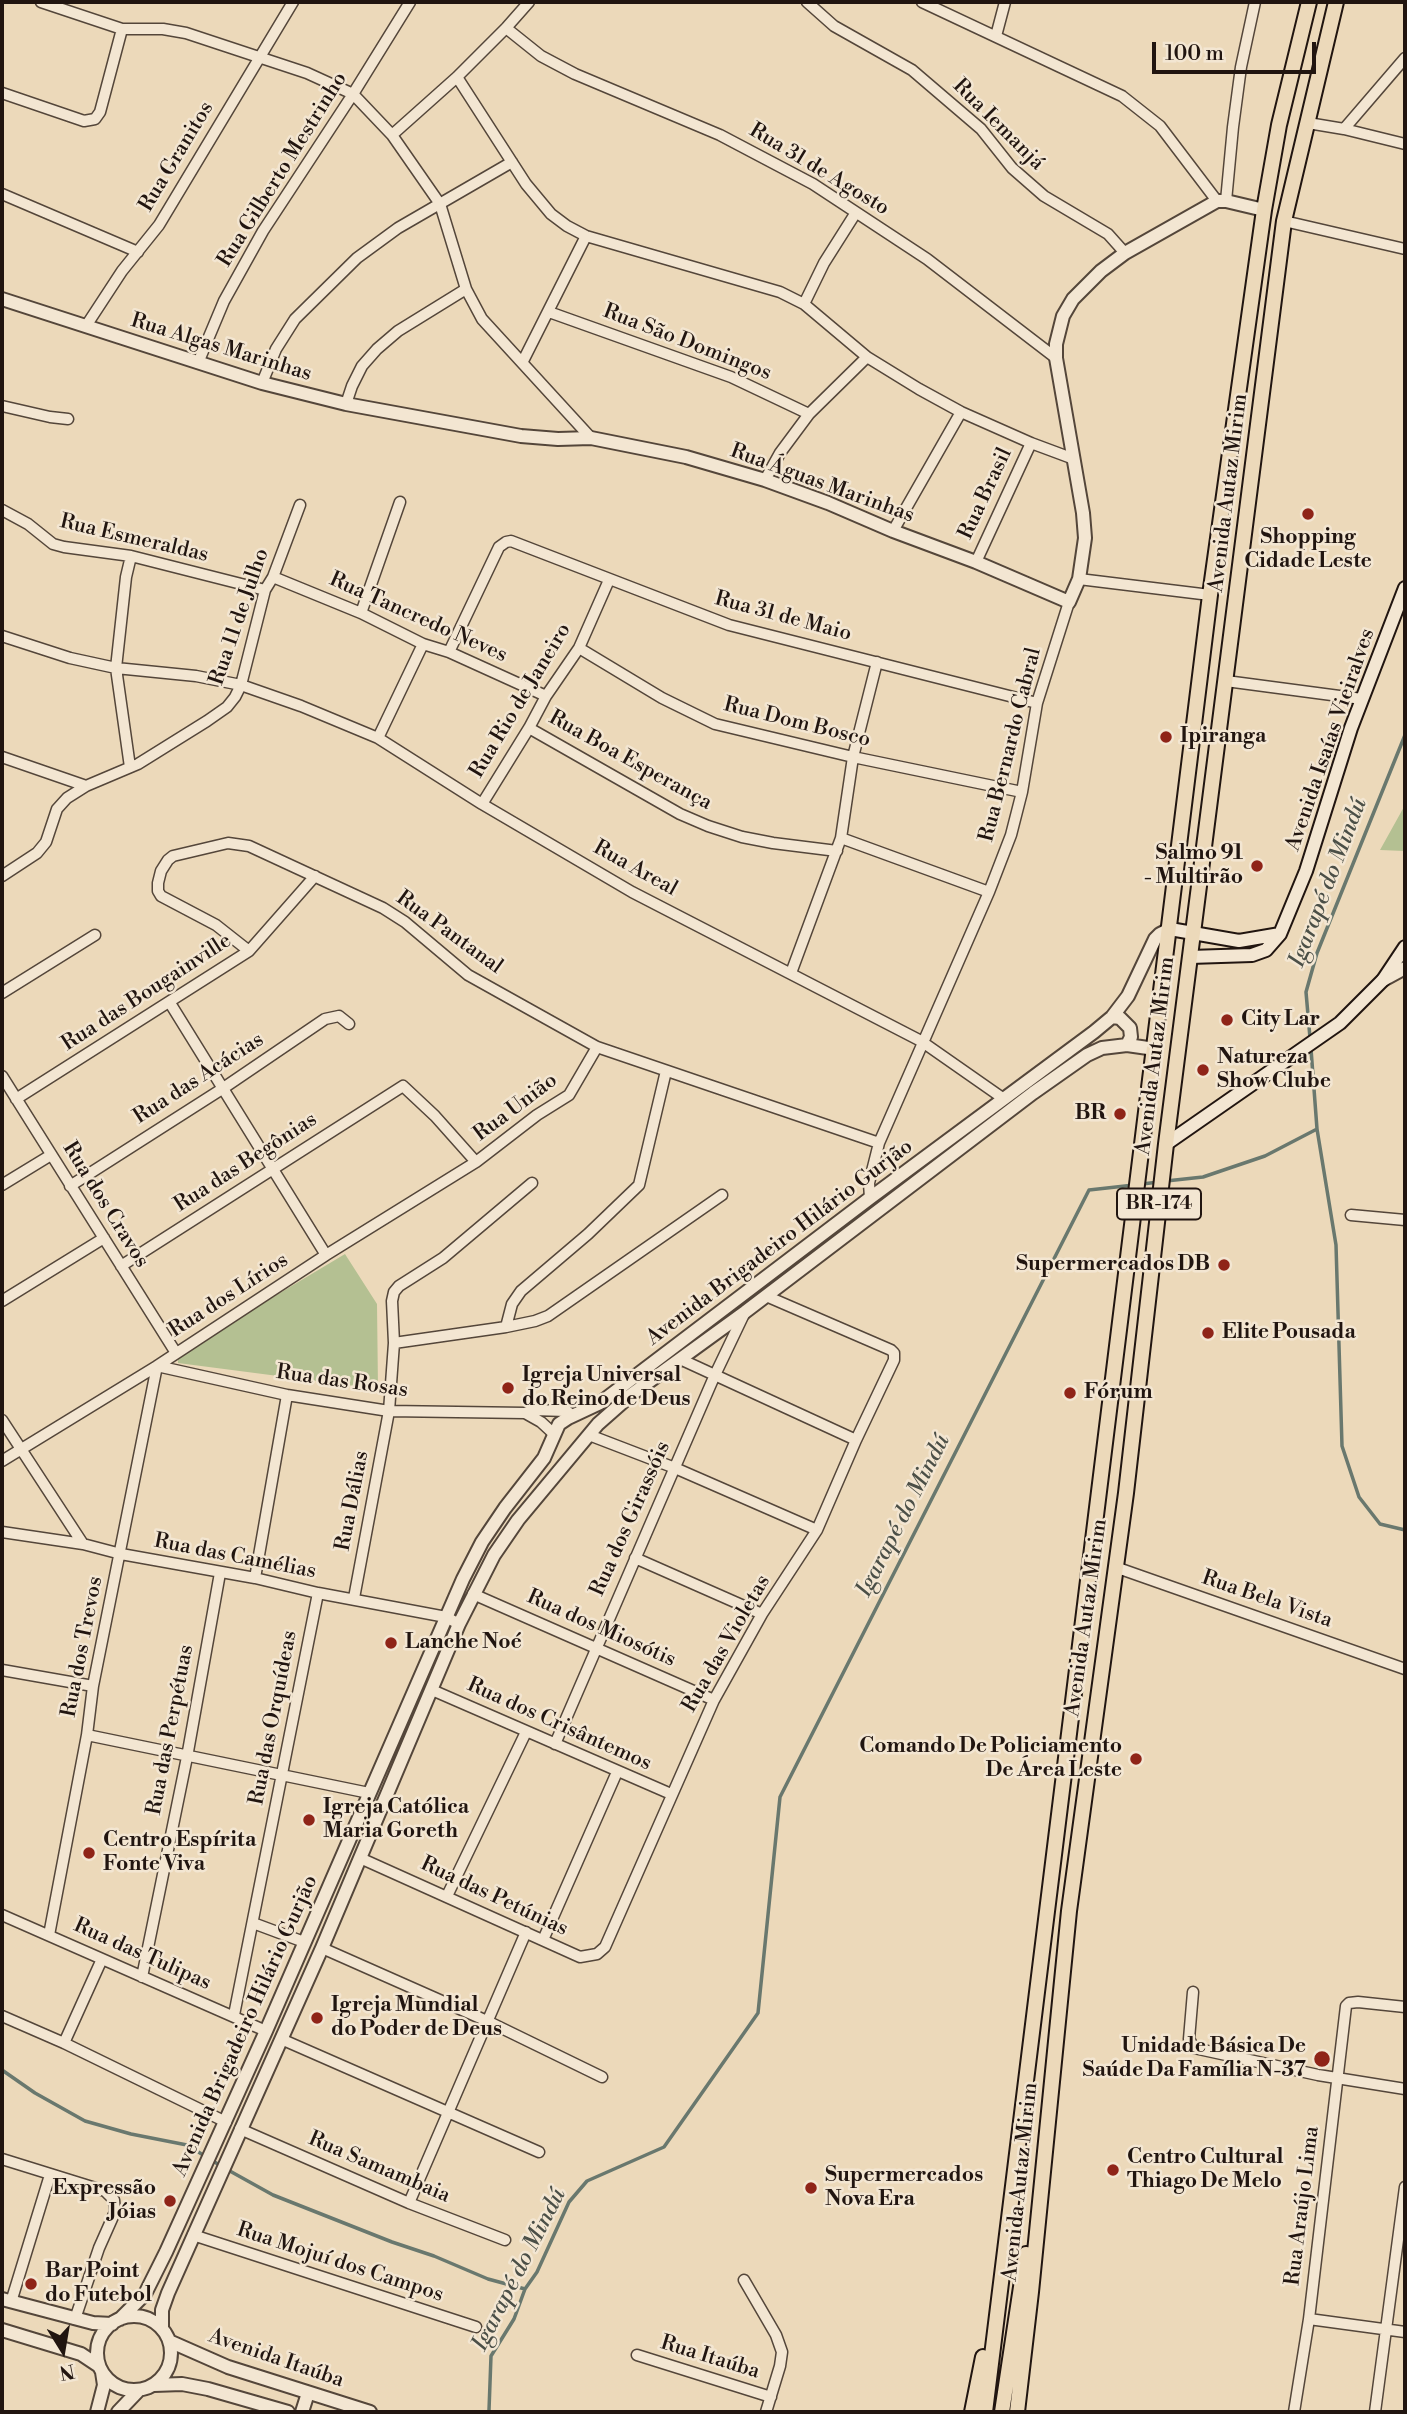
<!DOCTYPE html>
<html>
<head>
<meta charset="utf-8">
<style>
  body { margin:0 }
  #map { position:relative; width:1407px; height:2414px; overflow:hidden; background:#ecd9ba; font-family:"Libre Bodoni",serif }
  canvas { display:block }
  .frame { position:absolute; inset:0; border:4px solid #211510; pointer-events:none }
  .north { position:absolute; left:28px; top:2316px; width:70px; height:70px; -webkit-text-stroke:5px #f3e6d2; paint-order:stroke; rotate:169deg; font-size:19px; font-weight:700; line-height:28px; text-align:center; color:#211510 }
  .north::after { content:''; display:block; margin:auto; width:24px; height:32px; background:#211510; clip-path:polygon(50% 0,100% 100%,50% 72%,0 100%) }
  .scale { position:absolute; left:1152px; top:42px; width:164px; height:32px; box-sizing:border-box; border:4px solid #211510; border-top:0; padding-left:9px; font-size:21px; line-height:24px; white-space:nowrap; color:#211510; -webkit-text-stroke:5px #f3e6d2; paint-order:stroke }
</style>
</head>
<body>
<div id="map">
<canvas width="1407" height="2414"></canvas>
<div class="frame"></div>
<div class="north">N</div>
<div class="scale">100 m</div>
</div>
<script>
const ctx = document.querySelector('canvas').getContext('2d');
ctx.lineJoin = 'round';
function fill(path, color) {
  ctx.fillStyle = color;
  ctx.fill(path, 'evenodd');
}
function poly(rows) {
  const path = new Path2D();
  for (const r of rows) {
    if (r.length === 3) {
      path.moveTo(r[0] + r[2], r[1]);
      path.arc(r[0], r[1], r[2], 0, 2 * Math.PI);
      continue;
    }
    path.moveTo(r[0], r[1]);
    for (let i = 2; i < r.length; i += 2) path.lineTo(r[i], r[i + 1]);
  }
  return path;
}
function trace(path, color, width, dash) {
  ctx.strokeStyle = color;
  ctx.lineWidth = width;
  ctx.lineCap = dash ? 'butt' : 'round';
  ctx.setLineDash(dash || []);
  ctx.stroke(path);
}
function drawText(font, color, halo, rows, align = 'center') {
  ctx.font = font + ' "Libre Bodoni",serif';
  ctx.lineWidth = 5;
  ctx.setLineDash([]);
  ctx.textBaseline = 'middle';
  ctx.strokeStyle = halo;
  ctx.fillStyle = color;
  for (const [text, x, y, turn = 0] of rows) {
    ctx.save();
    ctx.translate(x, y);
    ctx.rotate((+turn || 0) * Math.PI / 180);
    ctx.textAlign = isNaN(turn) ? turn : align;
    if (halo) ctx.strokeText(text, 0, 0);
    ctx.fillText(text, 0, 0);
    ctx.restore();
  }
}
fill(poly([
  [1405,805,1405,851,1380,850],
  [345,1254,377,1304,378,1389,178,1363,178,1354]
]), '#b4c092');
trace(poly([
  [1310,1038,1306,992,1317,953,1405,735],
  [1317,1129,1336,1245,1342,1446,1359,1497,1380,1524,1405,1530],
  [1166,1181,1203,1177,1265,1156,1317,1129,1311,1049],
  [1142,1184,1159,1182],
  [2,2070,35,2093,85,2121,131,2134,187,2145,221,2166],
  [228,2170,273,2195,392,2242,434,2256,488,2279,525,2289],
  [489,2410,491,2356,514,2319,525,2289,537,2272,569,2202,587,2181,664,2147,758,2013,780,1797,1089,1190,1134,1185]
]), '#69786e', 3.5);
const minor = poly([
  [41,2,122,29,163,29,186,33,307,73,353,94,392,135,440,204,466,289,482,319,591,438],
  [807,2,834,26,912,70,981,129,1012,168,1044,196,1108,234,1125,253],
  [922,2,1122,96,1160,126,1217,201],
  [506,28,541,56,575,74,720,135,813,184,927,259,1056,358],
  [996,36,1005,2],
  [457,77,526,184,551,214,567,226,586,236,780,292,804,304,867,357,919,389,961,412,1031,443,1074,459],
  [2,93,84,121,95,119,100,112,122,29],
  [1308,123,1344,129,1405,144],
  [1344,129,1405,58],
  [392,135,457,77,506,28,529,2],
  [2,194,138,252],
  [1226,201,1233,127,1241,67,1255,2],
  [1284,221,1405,249],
  [804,304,824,263,855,214],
  [549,312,731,377,809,414],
  [86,326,122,271,159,225,293,2],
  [523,361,586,236],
  [198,363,224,301,263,231,353,94,410,2],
  [262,383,276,349,295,319,357,258,398,228,512,162],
  [346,404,352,386,362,366,377,349,398,331,466,289],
  [2,406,50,417,68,419],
  [765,480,780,453,809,414,867,357],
  [2,510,28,524,53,544,64,547,131,556,265,590],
  [893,531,961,412],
  [976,562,1031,443],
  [273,577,361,613,423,644,449,652,546,696],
  [1079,579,1210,595],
  [361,613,400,502],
  [2,636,70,658,116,668,196,676,241,685,301,706,378,738,482,804,632,892,921,1041,1004,1099],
  [579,648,662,698,715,724,853,757,1022,792],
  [449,652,499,547,506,542,511,541,729,625,1037,703],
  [1226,681,1362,699],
  [529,728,680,814,708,826,742,837,773,843,837,851],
  [378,738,423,644],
  [2,757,86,786],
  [130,767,116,668,126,577,131,556],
  [482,804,529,728,546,696,579,648,609,580],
  [841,838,989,892],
  [2,876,37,853,46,842,57,809,67,798,86,786,138,764,207,721,227,707,235,697,241,685,265,590,273,577,300,505],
  [249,951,216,925,161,896,158,891,158,883,161,871,168,860,173,856,228,843,249,846,383,908,405,922,468,975,597,1047,879,1143],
  [791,973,841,838,853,757,877,662],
  [2,993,95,935],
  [170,1003,326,1255],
  [2,1076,176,1353],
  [16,1099,249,951,315,876],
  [2,1185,51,1155],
  [70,1186,222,1089,325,1019,339,1016,349,1024],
  [870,1198,869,1183,879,1143,989,892,1011,835,1022,792,1037,703,1069,602],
  [1351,1215,1405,1220],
  [121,1266,403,1086,435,1116,476,1162],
  [2,1301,104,1238],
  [506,1327,512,1304,521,1291,588,1234,639,1185,666,1071],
  [394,1343,506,1327,535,1321,548,1316,722,1195],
  [680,1359,856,1440],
  [525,1413,541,1422,554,1434],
  [2,1420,83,1544],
  [589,1435,675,1468,817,1530],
  [2,1461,157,1366,326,1255,476,1162,537,1115,569,1095,597,1047],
  [2,1532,83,1544,121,1554,255,1578,318,1593,446,1617,459,1624],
  [635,1558,762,1614],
  [1115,1567,1405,1669],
  [255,1578,287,1395],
  [473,1594,714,1700],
  [354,1598,389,1411,394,1343,392,1301,394,1292,399,1286,443,1258,532,1183],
  [2,1670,93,1686],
  [432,1690,671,1794],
  [87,1735,369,1793],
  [555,1744,714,1377,745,1312],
  [360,1858,580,1957,597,1954,605,1947,714,1700,762,1614,817,1530,856,1440,894,1360,894,1353,891,1350,766,1296],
  [447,1896,526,1732],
  [2,1915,266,2031],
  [253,1923,304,1942],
  [49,1935,87,1735,93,1686,157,1366,287,1395,389,1411,525,1413,533,1410,567,1411,573,1416],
  [543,1940,617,1772],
  [322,1948,487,2021,602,2077],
  [142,1977,187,1757,220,1573],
  [1193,1992,1189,2039,1194,2048,1318,2075,1405,2089],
  [234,2015,318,1593],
  [2,2016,64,2043,226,2122],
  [281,2039,539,2152],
  [64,2043,102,1959],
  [240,2129,409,2203,505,2240],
  [2,2159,105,2191,114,2200,115,2212,99,2248,75,2319],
  [409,2203,526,1932],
  [193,2235,476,2327],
  [744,2280,776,2335,782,2352,780,2366,766,2412],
  [11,2302,50,2175],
  [1309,2319,1405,2332],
  [637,2355,771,2397],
  [1294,2412,1309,2319,1346,2006,1349,2003,1358,2002,1405,2007],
  [1375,2412,1405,2187]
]);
const tertiary = poly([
  [2,299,262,383,346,404,521,436,558,439,591,438,686,457,765,480,828,503,893,531,976,562,1069,602,1079,579,1085,538,1083,513,1056,358,1056,344,1063,316,1073,299,1101,271,1125,253,1217,201,1226,201,1264,210],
  [1383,980,1405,968],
  [1112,1017,1120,1018,1130,1028,1131,1037,1127,1045],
  [2,2299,93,2323,112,2324],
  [134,2353,37],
  [120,2319,145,2294,166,2252,266,2031,463,1579,482,1542,505,1508,544,1458,559,1424,568,1418,600,1403,870,1198,1094,1032,1112,1017,1128,996,1155,939,1160,934,1170,929],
  [162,2329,162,2310,168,2293,322,1948,459,1624,494,1555,518,1520,598,1424,632,1394,745,1312,1033,1093,1087,1055,1102,1048,1127,1045,1155,1049],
  [2,2330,81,2354,99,2366],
  [169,2341,228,2367,370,2412],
  [154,2385,182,2384,208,2389,288,2412],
  [97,2412,104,2385,102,2372],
  [118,2412,139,2390],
  [302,2412,308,2393]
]);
const secondary = poly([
  [1170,929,1239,941,1280,934],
  [1190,957,1252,955,1266,950,1280,934,1306,871,1351,728,1405,588],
  [1166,1144,1340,1023,1383,980,1405,947]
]);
const primary = poly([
  [972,2412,983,2357],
  [985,2412,1210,595,1264,210,1279,125,1309,2],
  [1002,2412,1026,2254],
  [1017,2412,1031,2292,1069,1911,1126,1493,1166,1144,1284,221,1336,2]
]);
trace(minor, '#54463a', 13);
trace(tertiary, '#54463a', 16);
trace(secondary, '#211510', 16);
trace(primary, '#211510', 18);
trace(minor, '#f3e6d2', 10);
trace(tertiary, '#f3e6d2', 12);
trace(secondary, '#f3e6d2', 12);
trace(primary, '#ecd9ba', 14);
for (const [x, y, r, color] of [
  [1308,514,7,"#8f2418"],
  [1166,737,7,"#8f2418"],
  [1257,866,7,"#8f2418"],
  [1227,1020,7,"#8f2418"],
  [1203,1070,7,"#8f2418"],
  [1120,1114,7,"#8f2418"],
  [1224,1265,7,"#8f2418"],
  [1208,1333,7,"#8f2418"],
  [508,1388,7,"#8f2418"],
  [1070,1393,7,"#8f2418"],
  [391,1643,7,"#8f2418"],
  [1136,1759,7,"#8f2418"],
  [309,1820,7,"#8f2418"],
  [89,1853,7,"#8f2418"],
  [317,2018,7,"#8f2418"],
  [1322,2059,9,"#8f2418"],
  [1113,2170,7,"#8f2418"],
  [811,2188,7,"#8f2418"],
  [170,2201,7,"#8f2418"],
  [31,2284,7,"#8f2418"]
]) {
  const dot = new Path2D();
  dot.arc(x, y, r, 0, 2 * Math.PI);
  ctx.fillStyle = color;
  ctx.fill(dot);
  trace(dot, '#f3e6d2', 2.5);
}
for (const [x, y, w] of [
  [1159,1204,84]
]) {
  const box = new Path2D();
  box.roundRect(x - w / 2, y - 15.5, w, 31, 5);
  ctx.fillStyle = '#f3e6d2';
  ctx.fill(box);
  trace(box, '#211510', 2);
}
drawText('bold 19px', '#211510', null, [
  ["BR-174",1159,1204]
]);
drawText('21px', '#211510', '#f3e6d2', [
  ["Rua Iemanjá",998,125,45],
  ["Rua Granitos",177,157,-59],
  ["Rua Gilberto Mestrinho",283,170,-58],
  ["Rua 31 de Agosto",819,170,31],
  ["Rua São Domingos",687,343,21],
  ["Rua Algas Marinhas",221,348,17],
  ["Rua Águas Marinhas",822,484,20],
  ["Avenida Autaz Mirim",1229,493,-83],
  ["Rua Brasil",986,494,-65],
  ["Rua Esmeraldas",134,539,13],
  ["Rua 11 de Julho",240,617,-71],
  ["Rua 31 de Maio",783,617,15],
  ["Rua Tancredo Neves",418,618,24],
  ["Rua Rio de Janeiro",521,701,-59],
  ["Rua Dom Bosco",797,723,14],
  ["Avenida Isaías Vieiralves",1331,740,-71],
  ["Rua Bernardo Cabral",1011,745,-76],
  ["Rua Boa Esperança",630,761,29],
  ["Rua Areal",635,869,29],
  ["Rua Pantanal",449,933,36],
  ["Rua das Bougainville",147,993,-33],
  ["Avenida Autaz Mirim",1156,1056,-83],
  ["Rua das Acácias",199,1079,-33],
  ["Rua União",516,1108,-37],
  ["Rua das Begônias",246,1163,-33],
  ["Rua dos Cravos",105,1205,58],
  ["Avenida Brigadeiro Hilário Gurjão",780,1243,-37],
  ["Rua dos Lírios",229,1296,-33],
  ["Rua das Rosas",342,1382,8],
  ["Rua Dálias",353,1501,-79],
  ["Rua dos Girassóis",631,1519,-66],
  ["Rua das Camélias",235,1557,11],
  ["Rua Bela Vista",1267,1600,19],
  ["Avenida Autaz Mirim",1087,1618,-82],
  ["Rua dos Miosótis",601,1629,24],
  ["Rua das Violetas",727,1644,-60],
  ["Rua dos Trevos",83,1647,-79],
  ["Rua das Orquídeas",274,1718,-79],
  ["Rua dos Crisântemos",559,1725,24],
  ["Rua das Perpétuas",171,1730,-79],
  ["Rua das Petúnias",494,1897,25],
  ["Rua das Tulipas",142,1955,24],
  ["Avenida Brigadeiro Hilário Gurjão",246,2026,-66],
  ["Rua Samambaia",379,2168,23],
  ["Avenida Autaz Mirim",1021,2182,-84],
  ["Rua Araújo Lima",1303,2206,-83],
  ["Rua Mojuí dos Campos",340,2263,18],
  ["Rua Itaúba",710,2358,17],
  ["Avenida Itaúba",276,2359,19]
]);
drawText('bold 21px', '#211510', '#f3e6d2', [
  ["Shopping",1308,538,"center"],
  ["Cidade Leste",1308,562,"center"],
  ["Ipiranga",1180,737],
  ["Salmo 91",1243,854,"right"],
  ["- Multirão",1243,878,"right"],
  ["City Lar",1241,1020],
  ["Natureza",1217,1058],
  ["Show Clube",1217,1082],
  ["BR",1106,1114,"right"],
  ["Supermercados DB",1210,1265,"right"],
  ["Elite Pousada",1222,1333],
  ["Igreja Universal",522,1376],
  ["do Reino de Deus",522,1400],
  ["Fórum",1084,1393],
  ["Lanche Noé",405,1643],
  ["Comando De Policiamento",1122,1747,"right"],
  ["De Área Leste",1122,1771,"right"],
  ["Igreja Católica",323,1808],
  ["Maria Goreth",323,1832],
  ["Centro Espírita",103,1841],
  ["Fonte Viva",103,1865],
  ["Igreja Mundial",331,2006],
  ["do Poder de Deus",331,2030],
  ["Unidade Básica De",1306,2047,"right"],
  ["Saúde Da Família N-37",1306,2071,"right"],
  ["Centro Cultural",1127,2158],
  ["Thiago De Melo",1127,2182],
  ["Supermercados",825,2176],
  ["Nova Era",825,2200],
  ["Expressão",156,2189,"right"],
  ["Jóias",156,2213,"right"],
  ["Bar Point",45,2272],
  ["do Futebol",45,2296]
], 'left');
drawText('italic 23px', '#4b4f47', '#f3e6d2', [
  ["Igarapé do Mindú",1329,883,-69],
  ["Igarapé do Mindú",904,1516,-63],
  ["Igarapé do Mindú",520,2270,-63]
]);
</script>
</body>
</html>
